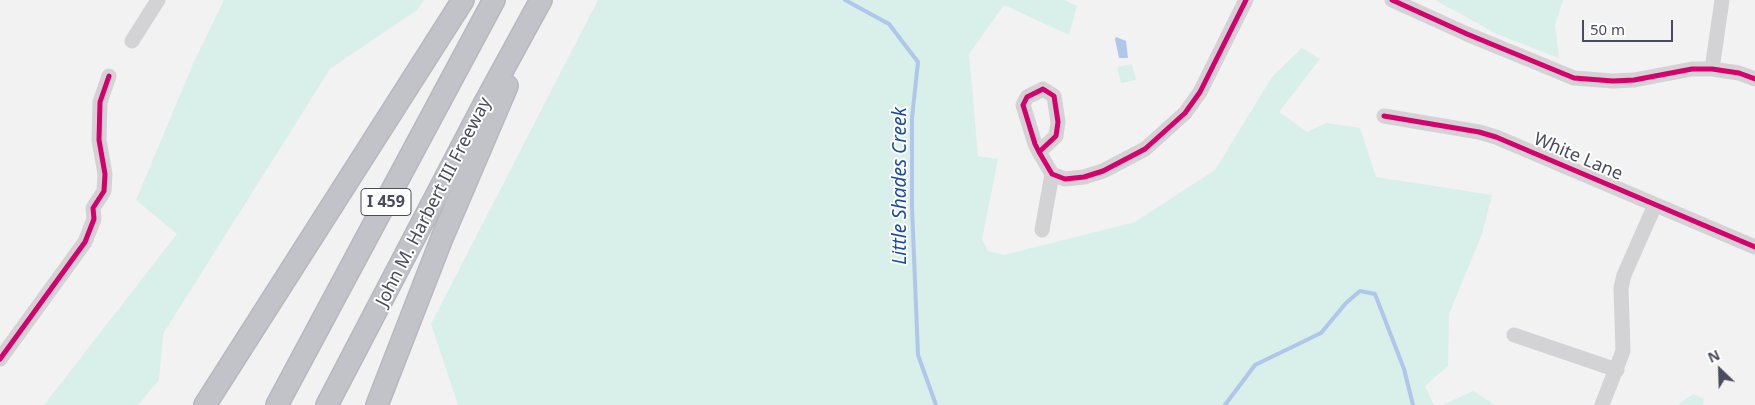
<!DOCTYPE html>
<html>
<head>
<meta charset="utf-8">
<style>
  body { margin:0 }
  #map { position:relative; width:1755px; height:405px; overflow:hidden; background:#f2f2f2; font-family:"Noto Sans",sans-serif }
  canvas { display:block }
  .north { position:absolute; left:1695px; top:345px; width:50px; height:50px; -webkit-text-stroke:4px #fff; paint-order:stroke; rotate:336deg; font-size:14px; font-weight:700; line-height:20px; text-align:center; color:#4a4c5d }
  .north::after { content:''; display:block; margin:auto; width:18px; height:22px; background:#4a4c5d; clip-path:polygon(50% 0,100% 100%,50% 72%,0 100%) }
  .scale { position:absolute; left:1582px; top:20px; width:91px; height:22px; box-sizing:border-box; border:2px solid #4a4c5d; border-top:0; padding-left:6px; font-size:15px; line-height:18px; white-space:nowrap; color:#4a4c5d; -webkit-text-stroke:4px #fff; paint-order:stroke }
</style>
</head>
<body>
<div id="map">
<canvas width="1755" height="405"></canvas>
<div class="north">N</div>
<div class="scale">50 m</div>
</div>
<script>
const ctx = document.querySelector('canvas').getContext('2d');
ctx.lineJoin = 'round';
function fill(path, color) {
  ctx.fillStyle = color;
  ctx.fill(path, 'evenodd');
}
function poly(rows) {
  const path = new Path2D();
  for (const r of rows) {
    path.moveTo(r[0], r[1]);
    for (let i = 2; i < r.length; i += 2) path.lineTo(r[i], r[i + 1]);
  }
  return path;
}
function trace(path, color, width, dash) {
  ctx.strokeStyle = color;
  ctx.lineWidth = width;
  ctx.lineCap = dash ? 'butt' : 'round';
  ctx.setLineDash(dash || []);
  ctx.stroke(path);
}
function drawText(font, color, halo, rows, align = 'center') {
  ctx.font = font + ' "Noto Sans",sans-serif';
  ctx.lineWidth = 4;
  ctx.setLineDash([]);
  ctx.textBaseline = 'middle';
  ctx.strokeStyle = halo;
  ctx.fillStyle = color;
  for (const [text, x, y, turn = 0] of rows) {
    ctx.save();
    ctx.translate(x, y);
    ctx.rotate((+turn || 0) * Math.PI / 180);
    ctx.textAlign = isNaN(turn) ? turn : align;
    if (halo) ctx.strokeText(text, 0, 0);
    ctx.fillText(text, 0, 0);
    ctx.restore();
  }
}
fill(poly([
  [224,0,424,0,417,10,330,69,163,334,159,380,138,405,44,405,177,234,136,200,193,64],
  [598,0,1064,0,1077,6,1069,35,1004,5,969,54,978,156,998,159,982,239,988,251,1004,255,1135,222,1215,170,1272,77,1302,48,1320,59,1279,112,1307,132,1326,123,1360,128,1376,177,1492,195,1482,234,1449,314,1448,366,1425,386,1434,405,458,405,431,324],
  [1435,0,1563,0,1555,25,1559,58,1497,34],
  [1132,64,1136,80,1121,83,1117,67],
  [1473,391,1495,405,1443,405],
  [1693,394,1704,399,1703,405,1678,405]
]), '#d8efea');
fill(poly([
  [1116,37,1126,41,1128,58,1119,58,1115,39]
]), '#b0c6ea');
trace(poly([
  [845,0,889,24,918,62,912,118,912,207,918,355,936,405],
  [1225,405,1255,365,1321,333,1346,303,1360,291,1375,294,1404,369,1413,405]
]), '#b0c6ea', 4);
const highway = poly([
  [205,405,463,0],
  [277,405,494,0],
  [327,405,482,108,541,0],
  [377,405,442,238,507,86]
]);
trace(highway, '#b7b8c0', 24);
trace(poly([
  [1392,0,1467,34,1574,78,1613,81,1634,80,1692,69,1712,69,1739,73,1755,79],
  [132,41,158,0],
  [1712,69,1722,0],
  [1384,116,1479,132,1496,137,1755,247],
  [1039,152,1056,136,1058,122,1054,96,1043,89,1027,97,1023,105,1035,144,1039,152,1052,174,1065,179,1084,177,1103,171,1145,149,1185,113,1200,92,1246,0],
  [1042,230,1052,174],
  [1514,335,1617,370],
  [0,359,85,242,94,219,93,208,104,191,105,174,99,140,100,102,109,76],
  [1602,405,1623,351,1621,288,1624,275,1655,205]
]), '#d3d3d6', 15);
trace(highway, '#c2c2c9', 21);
trace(poly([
  [1392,0,1467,34,1574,78,1613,81,1634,80,1692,69,1712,69,1739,73,1755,79],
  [1384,116,1479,132,1496,137,1755,247],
  [1039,152,1056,136,1058,122,1054,96,1043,89,1027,97,1023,105,1035,144,1039,152,1052,174,1065,179,1084,177,1103,171,1145,149,1185,113,1200,92,1246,0],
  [0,359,85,242,94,219,93,208,104,191,105,174,99,140,100,102,109,76]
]), '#d6006c', 5);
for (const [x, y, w] of [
  [386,202,50]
]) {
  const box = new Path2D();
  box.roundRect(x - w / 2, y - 13.5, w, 27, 4);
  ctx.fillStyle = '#fff';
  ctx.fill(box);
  trace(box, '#4a4c5d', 1);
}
drawText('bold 16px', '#4a4c5d', null, [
  ["I 459",386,202]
]);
drawText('18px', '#4a4c5d', '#fff', [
  ["White Lane",1578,157,23],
  ["John M. Harbert III Freeway",434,202,-63]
]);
drawText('italic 19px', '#184ca2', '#fff', [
  ["Little Shades Creek",901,186,-90]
]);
</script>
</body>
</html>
